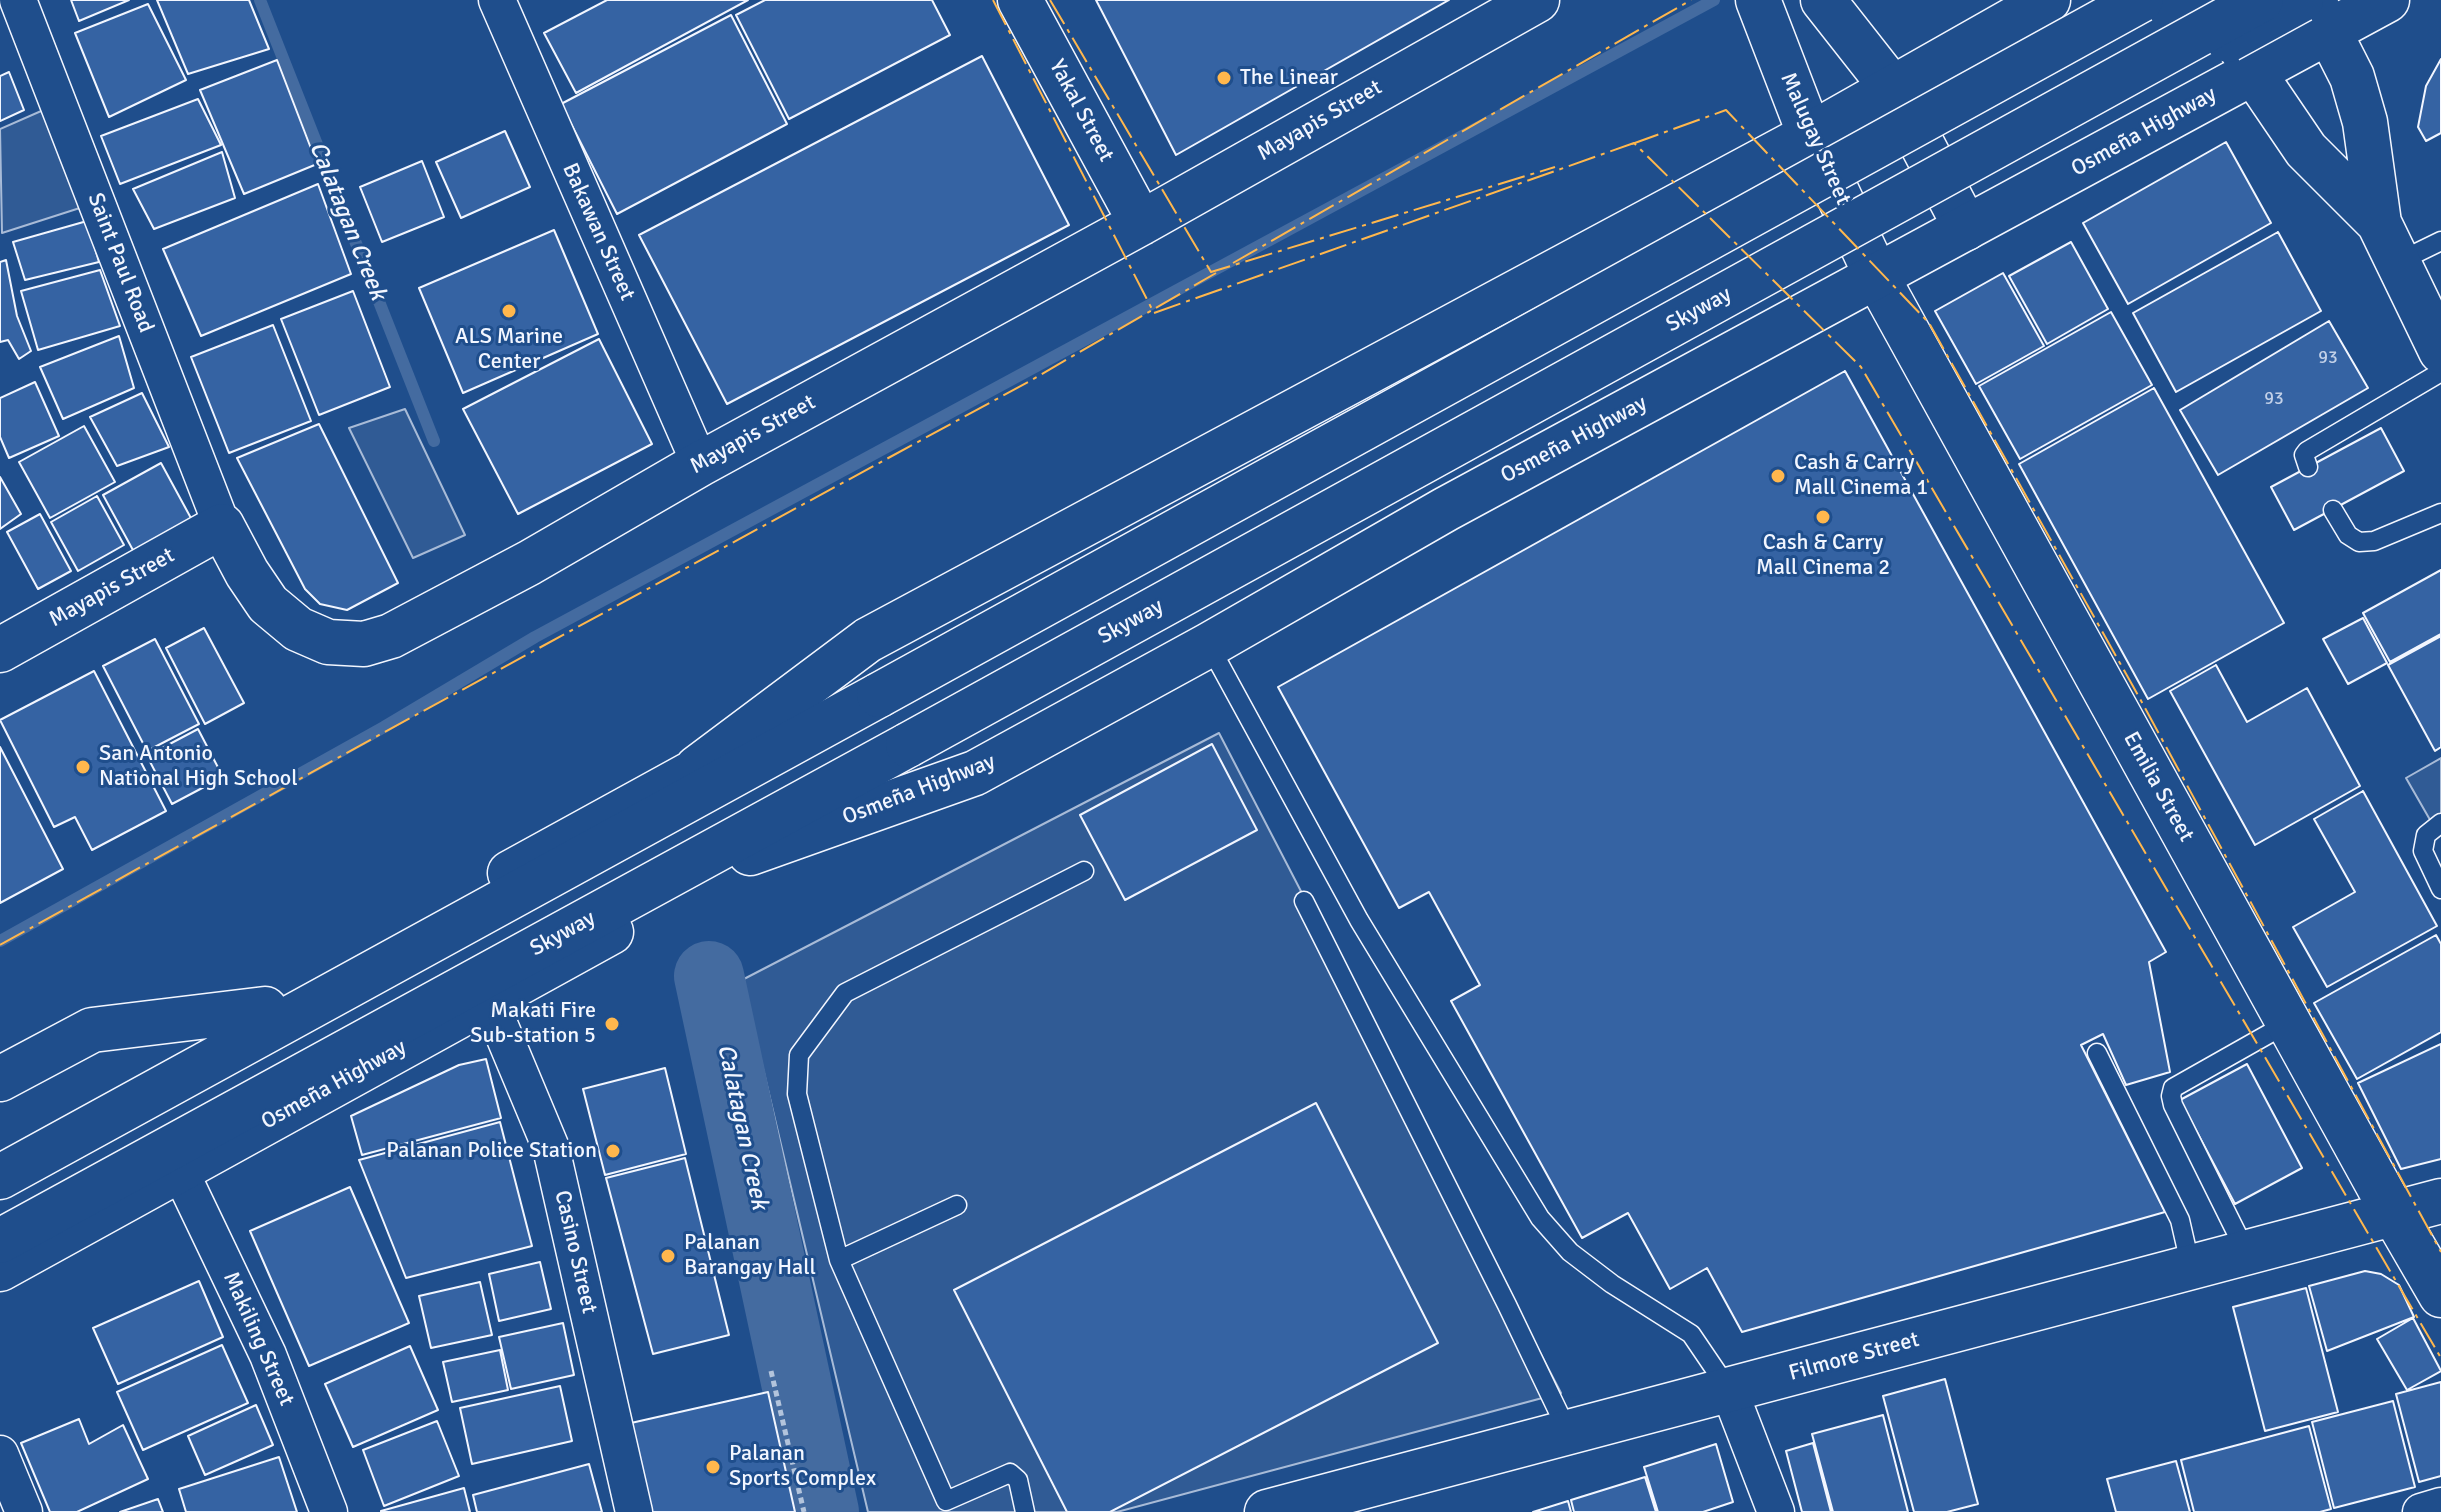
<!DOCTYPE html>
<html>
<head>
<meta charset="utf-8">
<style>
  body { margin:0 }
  canvas { display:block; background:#1f4e8c }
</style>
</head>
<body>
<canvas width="2441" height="1512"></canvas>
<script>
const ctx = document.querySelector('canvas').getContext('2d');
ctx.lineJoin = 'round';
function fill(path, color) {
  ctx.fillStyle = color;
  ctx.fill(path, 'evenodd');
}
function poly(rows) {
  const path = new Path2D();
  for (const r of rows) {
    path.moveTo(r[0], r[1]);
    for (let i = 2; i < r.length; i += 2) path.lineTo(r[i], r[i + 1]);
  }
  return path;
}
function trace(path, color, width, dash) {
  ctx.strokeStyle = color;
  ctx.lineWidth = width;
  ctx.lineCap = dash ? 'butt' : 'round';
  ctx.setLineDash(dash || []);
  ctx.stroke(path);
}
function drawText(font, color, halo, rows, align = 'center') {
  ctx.font = font + ' Signika,sans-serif';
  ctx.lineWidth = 6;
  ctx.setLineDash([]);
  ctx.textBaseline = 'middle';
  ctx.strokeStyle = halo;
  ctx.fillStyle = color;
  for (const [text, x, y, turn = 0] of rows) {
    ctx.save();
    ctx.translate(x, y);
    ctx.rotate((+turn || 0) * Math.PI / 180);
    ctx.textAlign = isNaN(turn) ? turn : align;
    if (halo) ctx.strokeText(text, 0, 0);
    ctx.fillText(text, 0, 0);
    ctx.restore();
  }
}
const built = poly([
  [48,108,86,206,2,233,0,129,48,108],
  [405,409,465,535,413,558,349,428,405,409],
  [1219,733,1561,1393,1117,1512,868,1512,742,980,1219,733],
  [2441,758,2441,830,2437,832,2406,778,2441,758]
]);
fill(built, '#305b95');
trace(built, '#a8bbd7', 2);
trace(poly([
  [260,0,434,441],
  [0,941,384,727,535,637,1714,0]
]), '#446ba0', 12);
trace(poly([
  [709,976,824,1512]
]), '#446ba0', 70);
const building = poly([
  [71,0,129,0,79,21,71,0],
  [157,0,249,0,269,49,188,74,157,0],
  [607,0,748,0,576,93,544,33,607,0],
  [765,0,932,0,950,35,789,119,736,15,765,0],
  [1096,0,1449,0,1176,155,1096,0],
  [148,4,186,80,109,117,75,33,148,4],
  [731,15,787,124,617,214,561,104,731,15],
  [982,56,1069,225,727,404,639,235,982,56],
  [2441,59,2441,133,2426,141,2418,127,2426,86,2441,59],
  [277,60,317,164,244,194,200,90,277,60],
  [9,72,24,110,0,121,0,76,9,72],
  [198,99,221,145,120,184,101,136,198,99],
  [505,131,530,187,461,218,436,162,505,131],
  [2226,142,2271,223,2128,304,2083,223,2226,142],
  [222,152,235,198,154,229,133,189,222,152],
  [422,161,444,217,382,242,360,187,422,161],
  [318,184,351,274,201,336,163,249,318,184],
  [87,221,99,262,25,280,13,242,87,221],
  [554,230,598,334,463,393,419,288,554,230],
  [2278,232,2321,311,2176,392,2133,313,2278,232],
  [2071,242,2108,309,2047,344,2009,276,2071,242],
  [6,260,17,316,31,351,19,359,8,340,0,342,0,262,6,260],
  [100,270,120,326,38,350,21,291,100,270],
  [2003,273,2044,346,1976,384,1935,311,2003,273],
  [353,291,390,387,319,415,281,319,353,291],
  [2111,312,2152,385,2020,459,1979,386,2111,312],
  [2329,321,2368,388,2218,475,2180,410,2329,321],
  [273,325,311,421,229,453,191,357,273,325],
  [119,336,134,388,63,419,40,367,119,336],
  [599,339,652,444,518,514,463,409,599,339],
  [1845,371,2166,952,2149,962,2170,1072,2126,1085,2103,1034,2081,1045,2165,1212,1742,1332,1707,1268,1670,1289,1628,1213,1582,1238,1451,1001,1480,985,1429,892,1399,908,1278,687,1845,371],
  [35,382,59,436,9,458,0,437,0,398,35,382],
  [2154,388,2284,623,2148,699,2019,464,2154,388],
  [142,393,169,447,117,466,90,417,142,393],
  [319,424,398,583,347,610,320,604,305,589,237,458,319,424],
  [84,426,115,482,50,518,19,462,84,426],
  [2381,428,2404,471,2294,530,2271,487,2381,428],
  [161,463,192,520,134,552,103,495,161,463],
  [0,477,21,514,0,529,0,477],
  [97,496,124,545,78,571,51,522,97,496],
  [40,514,71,571,38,589,7,532,40,514],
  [2441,570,2441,634,2390,662,2363,613,2441,570],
  [2363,618,2387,663,2348,684,2323,639,2363,618],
  [204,628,244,703,205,724,166,648,204,628],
  [2441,636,2441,747,2435,751,2388,665,2441,636],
  [155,639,199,724,147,751,103,666,155,639],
  [2216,665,2247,722,2307,688,2360,786,2255,845,2170,691,2216,665],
  [94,671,166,811,92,850,75,817,54,827,0,720,94,671],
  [198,729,223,777,172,804,147,756,198,729],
  [1212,744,1257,830,1125,900,1080,815,1212,744],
  [0,747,63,869,0,903,0,747],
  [2363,791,2437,926,2327,987,2293,927,2355,892,2314,819,2363,791],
  [2436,935,2441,944,2441,1032,2357,1079,2314,1003,2436,935],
  [2441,1044,2441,1159,2401,1169,2358,1083,2441,1044],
  [486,1059,501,1118,362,1155,351,1116,459,1065,486,1059],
  [2247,1064,2302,1168,2235,1204,2180,1100,2247,1064],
  [665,1068,686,1154,605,1175,583,1089,665,1068],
  [1316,1103,1438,1343,1110,1512,1067,1512,954,1290,1316,1103],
  [500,1122,532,1246,406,1278,359,1160,500,1122],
  [685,1158,729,1335,653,1354,606,1178,685,1158],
  [350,1187,409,1323,309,1366,250,1231,350,1187],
  [540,1262,551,1309,499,1321,489,1274,540,1262],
  [2365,1271,2381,1274,2399,1285,2414,1317,2327,1351,2309,1286,2365,1271],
  [199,1281,223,1337,118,1384,93,1328,199,1281],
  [480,1282,492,1335,431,1348,419,1296,480,1282],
  [2306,1288,2338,1412,2265,1431,2233,1307,2306,1288],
  [2413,1318,2441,1371,2407,1390,2377,1339,2413,1318],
  [563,1323,574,1375,511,1389,499,1337,563,1323],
  [222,1345,248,1403,143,1450,117,1392,222,1345],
  [410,1346,438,1410,353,1447,325,1384,410,1346],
  [500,1350,508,1390,452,1402,443,1362,500,1350],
  [1945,1379,1978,1504,1947,1512,1914,1512,1883,1396,1945,1379],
  [2441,1382,2441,1476,2419,1482,2396,1394,2441,1382],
  [560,1386,572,1441,472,1464,460,1408,560,1386],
  [768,1392,795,1512,651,1512,631,1423,768,1392],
  [2393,1401,2415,1487,2334,1508,2312,1422,2393,1401],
  [256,1405,273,1445,205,1475,188,1436,256,1405],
  [1883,1415,1908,1512,1833,1512,1812,1434,1883,1415],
  [79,1419,89,1444,123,1425,148,1479,77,1512,50,1512,21,1443,79,1419],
  [437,1421,459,1476,384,1506,363,1450,437,1421],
  [2309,1426,2331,1509,2320,1512,2194,1512,2181,1460,2309,1426],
  [1813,1443,1831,1512,1802,1512,1786,1451,1813,1443],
  [1716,1444,1733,1502,1703,1512,1658,1512,1644,1467,1716,1444],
  [279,1457,297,1512,186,1512,179,1489,279,1457],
  [2176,1461,2190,1512,2116,1512,2107,1479,2176,1461],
  [589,1464,602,1512,477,1512,473,1495,589,1464],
  [1645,1477,1656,1512,1574,1512,1571,1500,1645,1477],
  [464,1488,470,1512,381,1512,381,1511,464,1488],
  [158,1499,163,1512,120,1512,158,1499],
  [1568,1501,1571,1512,1533,1512,1568,1501]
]);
fill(building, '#3563a3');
trace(building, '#f2f6ff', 2);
const service = poly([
  [2398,262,2441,241],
  [2308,467,2304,455,2307,451,2441,372],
  [2333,510,2348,535,2359,542,2374,541,2441,513],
  [1209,645,1359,920,1540,1218,1570,1252,1612,1284,1691,1334,1729,1390],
  [2441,823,2426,835,2423,851,2441,889],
  [1304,901,1507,1305,1568,1432],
  [2097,1053,2180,1220,2191,1268],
  [2246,1252,2173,1105,2171,1096,2173,1088,2288,1023],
  [839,1260,957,1205],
  [1025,1512,1018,1480,1010,1473,946,1501,839,1260,797,1094,799,1055,845,993,1084,871]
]);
const minor = poly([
  [18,0,222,526],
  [497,0,700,464],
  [489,1000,551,1148,634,1512],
  [179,1169,268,1355,329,1512],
  [1729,1390,1776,1512],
  [0,1454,24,1512],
  [2421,1512,2441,1506]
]);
const tertiary = poly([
  [1020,0,1141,223],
  [1758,0,1810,135,1877,277,2394,1214,2441,1295],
  [1823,0,1893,89,1966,228],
  [0,650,222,526,247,573,268,604,298,629,328,642,364,644,391,636,529,563,700,464,1141,223,1537,0],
  [1267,1512,2441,1201]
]);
const primary = poly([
  [2316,6,2352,77,2365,122,2379,223,2441,351],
  [2240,45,2253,72,2306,150,2379,223],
  [697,768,868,640,1810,135,2048,0],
  [750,853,975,773,1209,645,1446,509,2387,0],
  [510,873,723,756],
  [0,1269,611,932]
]);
const motorway = poly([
  [0,1079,92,1030,265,1009],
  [0,1177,879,695],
  [0,1241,908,745]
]);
trace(service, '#f2f6ff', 21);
trace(minor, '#f2f6ff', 39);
trace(tertiary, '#f2f6ff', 47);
trace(primary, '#f2f6ff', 47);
trace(motorway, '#f2f6ff', 47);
trace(poly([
  [771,1371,804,1512]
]), '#b3c4dc', 5, [6, 4]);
trace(service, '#1f4e8c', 18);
trace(minor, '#1f4e8c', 36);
trace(tertiary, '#1f4e8c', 44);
trace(primary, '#1f4e8c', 44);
trace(motorway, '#1f4e8c', 44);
const primaryBridge = poly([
  [2228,40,2301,0]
]);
const motorwayBridge = poly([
  [879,695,2141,0],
  [908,745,2261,0]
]);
trace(primaryBridge, '#f2f6ff', 47, []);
trace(motorwayBridge, '#f2f6ff', 47, []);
trace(primaryBridge, '#1f4e8c', 44);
trace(motorwayBridge, '#1f4e8c', 44);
trace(poly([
  [993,0,1154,313,1634,143,1861,367,2441,1358],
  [1050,0,1211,272,1555,167],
  [1632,144,1726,110,1929,323,2139,697,2441,1252],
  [1233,263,1691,0],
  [0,945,381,734,1028,382,1216,273]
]), '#ffb74d', 2, [28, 6, 4, 6]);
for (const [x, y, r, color] of [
  [1224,78,8,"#ffb74d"],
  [509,311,8,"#ffb74d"],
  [1778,476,8,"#ffb74d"],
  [1823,517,8,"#ffb74d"],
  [83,767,8,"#ffb74d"],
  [612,1024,8,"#ffb74d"],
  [613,1151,8,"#ffb74d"],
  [668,1256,8,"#ffb74d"],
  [713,1467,8,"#ffb74d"]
]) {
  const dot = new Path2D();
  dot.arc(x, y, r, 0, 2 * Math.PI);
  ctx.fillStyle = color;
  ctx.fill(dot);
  trace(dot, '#1f4e8c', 3);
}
drawText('18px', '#c3d1e8', null, [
  ["93",2328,358],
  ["93",2274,399]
]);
drawText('22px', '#f2f6ff', '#1f4e8c', [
  ["The Linear",1240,78],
  ["ALS Marine",509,337,"center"],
  ["Center",509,362,"center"],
  ["Cash & Carry",1794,463],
  ["Mall Cinema 1",1794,488],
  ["Cash & Carry",1823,543,"center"],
  ["Mall Cinema 2",1823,568,"center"],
  ["San Antonio",99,754],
  ["National High School",99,779],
  ["Makati Fire",596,1011,"right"],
  ["Sub-station 5",596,1036,"right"],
  ["Palanan Police Station",597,1151,"right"],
  ["Palanan",684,1243],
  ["Barangay Hall",684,1268],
  ["Palanan",729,1454],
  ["Sports Complex",729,1479]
], 'left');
drawText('22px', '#f2f6ff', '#1f4e8c', [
  ["Yakal Street",1081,111,62],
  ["Mayapis Street",1320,121,-30],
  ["Osmeña Highway",2144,132,-29],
  ["Malugay Street",1815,139,66],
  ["Bakawan Street",598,232,66],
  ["Saint Paul Road",120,263,69],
  ["Skyway",1699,310,-29],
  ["Mayapis Street",753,435,-29],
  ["Osmeña Highway",1574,440,-28],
  ["Mayapis Street",112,588,-29],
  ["Skyway",1131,622,-29],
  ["Emilia Street",2158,787,61],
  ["Osmeña Highway",919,790,-21],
  ["Skyway",563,934,-29],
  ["Osmeña Highway",334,1085,-29],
  ["Casino Street",575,1252,77],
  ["Makiling Street",258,1339,66],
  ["Filmore Street",1854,1357,-15]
]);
drawText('italic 24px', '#f2f6ff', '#1f4e8c', [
  ["Calatagan Creek",347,221,68],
  ["Calatagan Creek",742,1127,78]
]);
</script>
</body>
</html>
